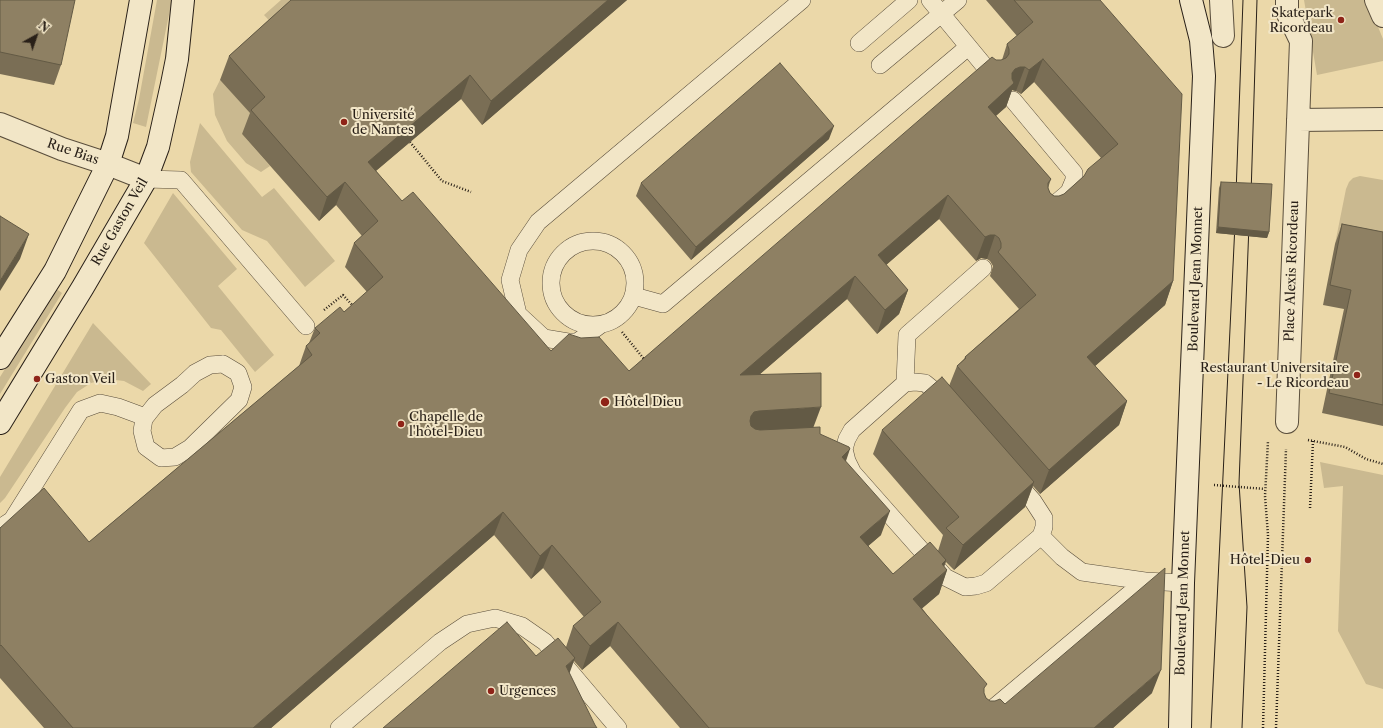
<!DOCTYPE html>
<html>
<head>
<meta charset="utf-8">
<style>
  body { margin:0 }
  #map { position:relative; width:1383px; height:728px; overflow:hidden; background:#ebd8a9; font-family:"Libre Caslon Text",serif }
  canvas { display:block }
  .north { position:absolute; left:16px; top:16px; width:40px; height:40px; -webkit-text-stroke:3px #f2e6c7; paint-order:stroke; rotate:40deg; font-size:11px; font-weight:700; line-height:16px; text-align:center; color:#292018 }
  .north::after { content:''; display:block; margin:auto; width:14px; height:18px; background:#292018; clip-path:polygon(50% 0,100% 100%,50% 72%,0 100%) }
</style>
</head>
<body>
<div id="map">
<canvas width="1383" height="728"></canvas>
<div class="north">N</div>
</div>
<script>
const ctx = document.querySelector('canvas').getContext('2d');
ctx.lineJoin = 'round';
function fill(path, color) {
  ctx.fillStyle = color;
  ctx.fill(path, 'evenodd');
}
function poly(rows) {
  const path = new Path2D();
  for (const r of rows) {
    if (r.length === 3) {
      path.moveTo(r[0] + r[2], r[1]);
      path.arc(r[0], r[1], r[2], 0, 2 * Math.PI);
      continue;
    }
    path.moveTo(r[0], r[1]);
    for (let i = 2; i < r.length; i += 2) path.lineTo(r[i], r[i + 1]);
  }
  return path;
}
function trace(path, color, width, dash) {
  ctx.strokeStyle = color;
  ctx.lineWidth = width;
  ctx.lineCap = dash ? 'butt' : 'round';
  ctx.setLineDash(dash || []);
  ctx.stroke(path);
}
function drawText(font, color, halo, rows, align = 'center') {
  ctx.font = font + ' "Libre Caslon Text",serif';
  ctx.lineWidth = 4;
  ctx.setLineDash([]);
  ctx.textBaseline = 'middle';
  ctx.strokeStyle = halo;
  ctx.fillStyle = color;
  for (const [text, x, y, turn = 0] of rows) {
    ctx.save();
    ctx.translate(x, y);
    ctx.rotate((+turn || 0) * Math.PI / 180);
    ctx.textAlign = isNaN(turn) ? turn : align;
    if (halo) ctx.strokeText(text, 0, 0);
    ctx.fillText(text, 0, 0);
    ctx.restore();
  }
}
fill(poly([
  [157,0,172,0,146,127,133,123,139,99],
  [281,0,308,0,277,29,264,15],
  [1304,0,1367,0,1383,39,1383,61,1317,75],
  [220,80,257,120,242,134,270,166,261,172,246,163,227,141,215,115,213,94],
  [200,123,262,197,274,188,335,261,305,287,267,241,242,230,191,172,190,162],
  [1360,176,1383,180,1383,265,1335,244,1346,189,1349,182,1353,178],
  [173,193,237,269,218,286,274,355,255,372,221,330,211,328,144,243],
  [55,288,62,293,0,394,0,377],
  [93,323,151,384,143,391,124,381,107,379,91,383,77,392,65,408,5,498,0,503,0,477],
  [1320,462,1383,475,1383,689,1366,684,1338,631,1343,486,1324,488]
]), '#cab990');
const lane = poly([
  [930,0,991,74],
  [859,43,909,0],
  [880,65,958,0],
  [1013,100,1074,173,1074,180,1069,192,1055,204],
  [146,179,181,180,306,326],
  [593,283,42],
  [634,296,663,304,968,47],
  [599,326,577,342,568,342,544,338,518,314,510,280,519,250,538,222,802,0],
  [223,364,238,373,243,387,239,400,190,448,175,457,161,458,146,447,142,431,144,419,155,405,182,385,195,373,210,365,223,364],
  [915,382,925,383,941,396,1033,501,1044,518,1044,527,1041,536,986,583,976,586,965,587,945,577,853,473,847,461,844,449,847,439,852,430,905,383,915,382],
  [905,383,907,335,983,268],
  [0,528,12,520,81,410,100,403,118,407,145,417],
  [1041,536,1062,557,1082,572,1145,581],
  [985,715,1145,581,1183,583],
  [339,728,440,642,467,624,495,618,522,626,545,642,618,728]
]);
const street = poly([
  [1221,0,1223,36],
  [1287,0,1287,12,1301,41,1287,422],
  [1376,0,1383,16],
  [1298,120,1383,119],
  [0,124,62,149,108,164,146,179]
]);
const secondary = poly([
  [0,358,55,271,108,164,117,136,141,0],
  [0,423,83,287,146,179,158,147,172,84,177,59,183,0],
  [1180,728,1183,583,1204,76,1201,40,1191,0]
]);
trace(lane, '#5a4e3c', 18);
trace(street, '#5a4e3c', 24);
trace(secondary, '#292018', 24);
trace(poly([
  [410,142,442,181,471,192],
  [324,310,343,295,354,307],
  [622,332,644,359],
  [1308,440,1345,447,1366,459,1383,464],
  [1214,485,1265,489],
  [1310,508,1313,441],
  [1263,728,1268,535,1265,496,1268,441],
  [1276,728,1286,449]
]), '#292018', 2.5, [1, 2]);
trace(lane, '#f2e6c7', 17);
trace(street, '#f2e6c7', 22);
trace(secondary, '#f2e6c7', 22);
trace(poly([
  [1236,194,1243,0],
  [1251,195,1257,0],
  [1211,728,1235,224],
  [1242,728,1247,607,1239,483,1249,225]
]), '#292018', 1);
fill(poly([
  [0,0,61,65,54,85,0,74],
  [291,0,627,0,482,125,461,99,376,171,402,201,551,351,629,371,996,60,1002,60,1007,44,1017,36,986,0,1100,0,1173,281,1165,305,1095,366,1127,401,1119,425,1040,494,1033,486,1025,507,954,570,946,562,944,567,947,570,939,594,922,608,984,693,986,698,990,701,1005,704,1152,693,1113,728,680,728,610,646,582,670,574,661,536,656,566,647,573,626,584,617,543,568,531,579,494,535,271,728,44,728,0,678,0,528,89,542,299,366,306,346,309,343,315,328,344,312,367,292,345,267,354,243,362,236,336,205,319,221,242,134,250,113,220,80,229,56],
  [1034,82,1101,158,1084,176,1064,194,1059,196,1054,196,1050,193,1048,188,1051,179,996,116,1006,107,1012,90,1016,91,1021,94],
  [939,219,976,261,981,258,987,259,990,261,993,266,990,276,1019,309,965,357,964,359,957,366,949,386,882,430,873,454,943,535,938,551,893,574,868,546,881,535,846,462,820,434,759,375,847,299,877,334,899,314,908,290,886,265],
  [829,139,691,260,636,196,641,183],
  [1221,182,1269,232,1267,238,1216,233,1219,188],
  [1342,224,1383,232,1383,426,1322,413,1344,309,1323,305,1335,244]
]), '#7a6e55');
fill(poly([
  [608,0,627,0,482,125,491,101],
  [1043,59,1034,82,1021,94,1029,70],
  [1020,67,1025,67,1016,91,1012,90,1006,107,979,130,988,107,1015,69],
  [470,75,461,99,359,185,368,162],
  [834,126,829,139,691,260,696,247],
  [345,182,336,205,319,221,327,197],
  [948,195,939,219,870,279,878,255],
  [1218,227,1269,232,1267,238,1216,233],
  [29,234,20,259,0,291,0,281],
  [990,235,995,235,987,259,981,258,976,261,985,237],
  [855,276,847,299,731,399,740,375],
  [1173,281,1165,305,1079,380,1087,357],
  [908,290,899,314,877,334,885,310],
  [1127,401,1119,425,1040,494,1049,470],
  [821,407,812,431,746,435,751,416,754,412,759,411],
  [850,449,842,473,842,457],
  [1034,482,1025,507,954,570,963,545],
  [890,511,881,535,852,560,860,537],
  [503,512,494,535,271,728,253,728],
  [552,545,543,568,531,579,540,556],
  [946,560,941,576,947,570,939,594,905,623,913,599,942,564],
  [618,622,610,646,582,670,590,646],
  [575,658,566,683,566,666],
  [1161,670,1152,693,1113,728,1094,728]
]), '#635a45');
const building = poly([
  [0,0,75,0,61,65,0,52,0,0],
  [291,0,608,0,491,101,470,75,368,162,402,201,413,192,551,351,569,334,581,338,599,337,629,371,992,57,996,60,1001,60,1006,58,1009,54,1009,49,1007,44,1033,22,1014,0,1100,0,1182,94,1173,281,1087,357,1127,401,1049,470,957,366,966,358,965,357,1036,295,998,252,1001,248,1001,243,999,238,995,235,990,235,985,237,948,195,878,255,908,290,885,310,855,276,740,375,821,373,821,407,759,411,754,412,751,416,750,421,751,426,755,429,760,430,820,427,820,434,849,447,850,449,842,457,890,511,860,537,893,574,930,542,946,560,942,564,947,570,913,599,987,684,984,688,984,693,986,698,990,701,995,701,1000,699,1005,704,1165,568,1161,670,1094,728,709,728,618,622,590,646,573,626,601,602,552,545,540,556,503,512,253,728,73,728,1,645,0,646,0,528,44,488,89,542,312,355,306,346,320,333,315,328,340,307,344,312,383,277,354,243,378,221,345,182,327,197,251,110,265,97,229,56,291,0],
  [1043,59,1118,144,1088,169,1084,176,1064,194,1059,196,1054,196,1050,193,1048,188,1048,183,1051,179,988,107,1014,83,1012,79,1012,73,1015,69,1020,67,1025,67,1029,70,1043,59],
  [780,63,834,126,696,247,641,183,780,63],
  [1221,182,1272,184,1269,232,1218,227,1221,182],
  [0,216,29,234,0,281,0,216],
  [1342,224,1383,232,1383,405,1329,393,1351,290,1330,285,1342,224],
  [942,377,1034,482,963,545,946,528,959,517,882,430,942,377],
  [507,622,536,656,558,638,575,658,566,666,595,725,597,728,383,728,507,622]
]);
fill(building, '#8e8063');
trace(building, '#635a45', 1);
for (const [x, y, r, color] of [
  [1341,20,4,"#8f2418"],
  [344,122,4,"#8f2418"],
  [1357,375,4,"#8f2418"],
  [37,379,4,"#8f2418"],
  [605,402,5,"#8f2418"],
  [401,424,4,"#8f2418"],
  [1308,560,4,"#8f2418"],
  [491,691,4,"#8f2418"]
]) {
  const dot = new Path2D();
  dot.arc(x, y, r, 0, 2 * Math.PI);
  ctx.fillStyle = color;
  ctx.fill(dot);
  trace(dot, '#f2e6c7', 1.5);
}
drawText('13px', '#292018', '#f2e6c7', [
  ["Skatepark",1333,13,"right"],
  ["Ricordeau",1333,28,"right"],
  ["Université",352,115],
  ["de Nantes",352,130],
  ["Restaurant Universitaire",1349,368,"right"],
  ["- Le Ricordeau",1349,383,"right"],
  ["Gaston Veil",45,379],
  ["Hôtel Dieu",614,402],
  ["Chapelle de",409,417],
  ["l'hôtel-Dieu",409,432],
  ["Hôtel-Dieu",1300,560,"right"],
  ["Urgences",499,691]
], 'left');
drawText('13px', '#292018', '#f2e6c7', [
  ["Rue Bias",73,152,19],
  ["Rue Gaston Veil",120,222,-60],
  ["Place Alexis Ricordeau",1292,271,-88],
  ["Boulevard Jean Monnet",1196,279,-88],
  ["Boulevard Jean Monnet",1183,603,-88]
]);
</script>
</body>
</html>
